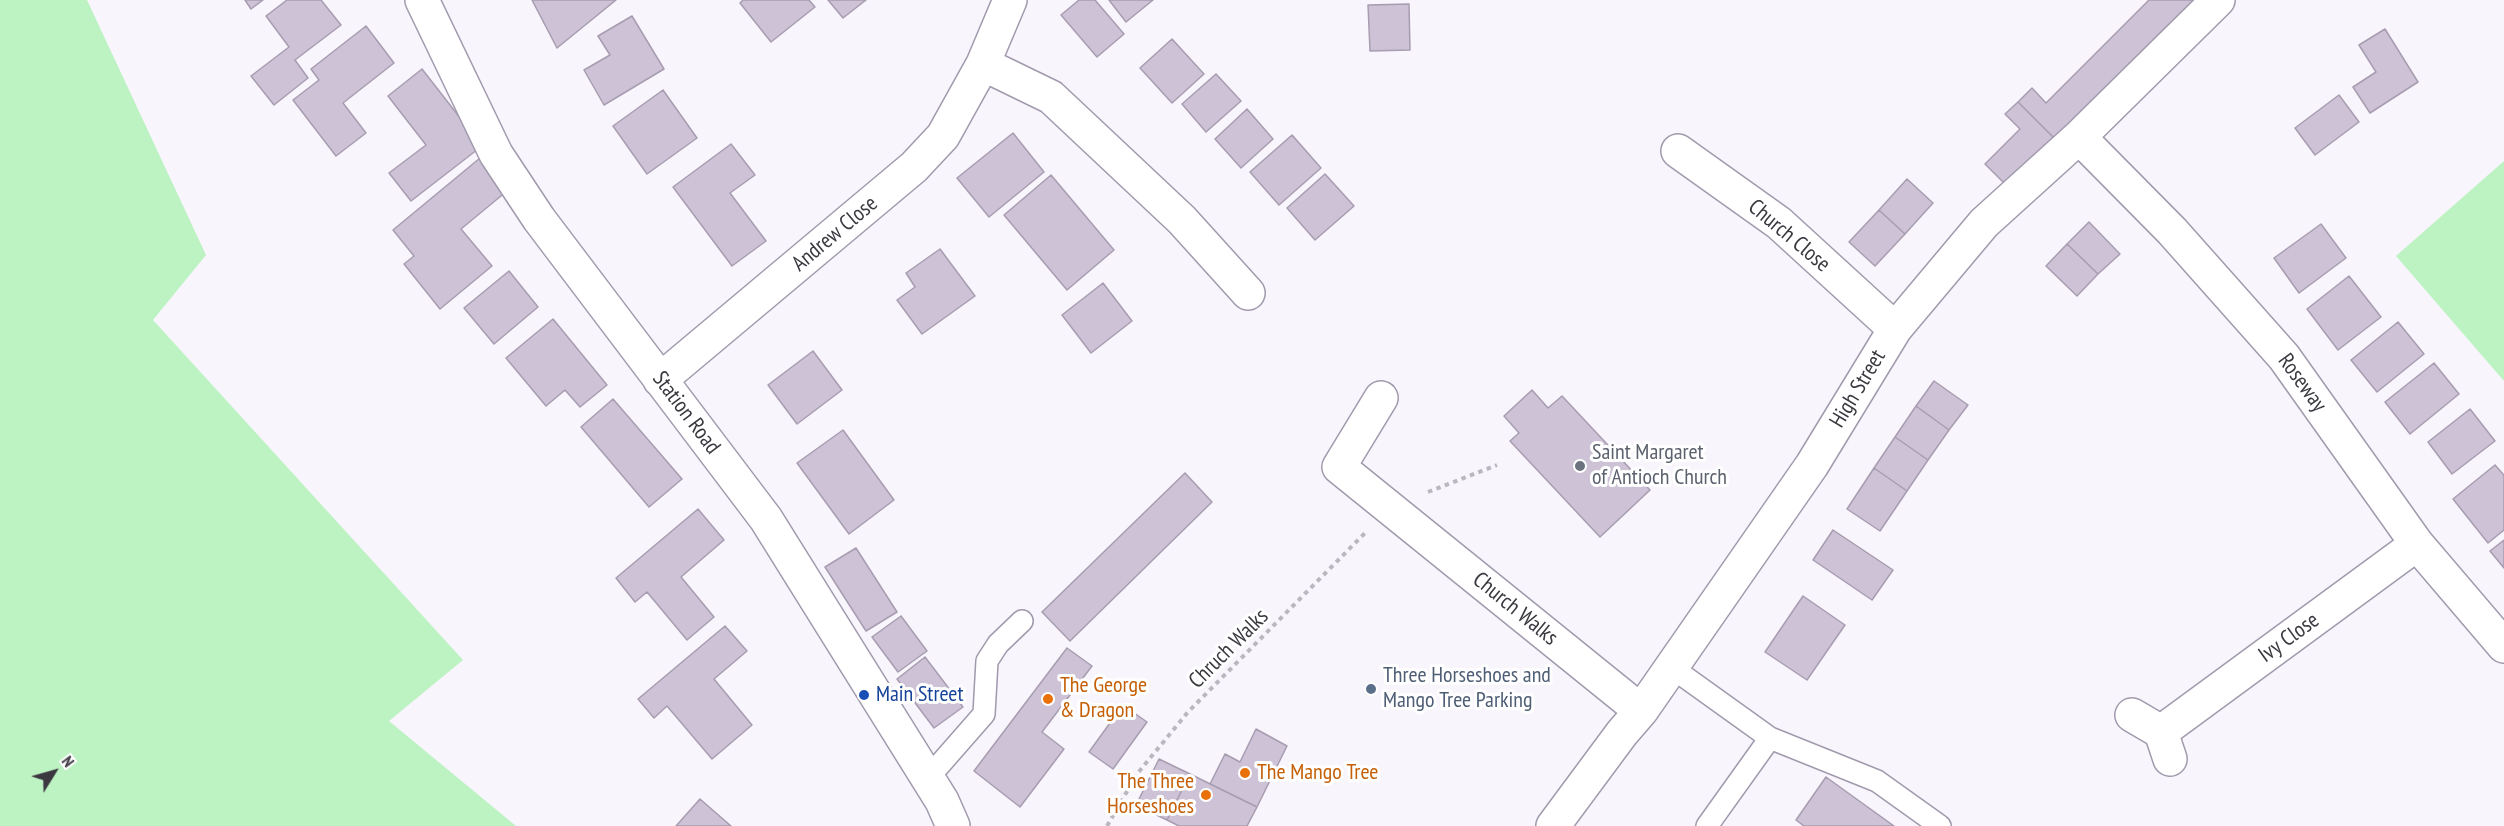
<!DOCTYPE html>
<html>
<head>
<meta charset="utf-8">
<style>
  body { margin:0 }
  #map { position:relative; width:2504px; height:826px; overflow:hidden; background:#f8f5fd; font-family:"PT Sans Narrow",sans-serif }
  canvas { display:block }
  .north { position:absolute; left:24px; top:742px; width:60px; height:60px; -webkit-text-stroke:4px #fff; paint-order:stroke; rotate:53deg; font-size:16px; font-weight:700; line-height:24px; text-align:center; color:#3b3840 }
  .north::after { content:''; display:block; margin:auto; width:21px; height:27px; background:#3b3840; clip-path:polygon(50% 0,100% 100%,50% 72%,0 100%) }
</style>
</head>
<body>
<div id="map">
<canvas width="2504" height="826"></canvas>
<div class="north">N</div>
</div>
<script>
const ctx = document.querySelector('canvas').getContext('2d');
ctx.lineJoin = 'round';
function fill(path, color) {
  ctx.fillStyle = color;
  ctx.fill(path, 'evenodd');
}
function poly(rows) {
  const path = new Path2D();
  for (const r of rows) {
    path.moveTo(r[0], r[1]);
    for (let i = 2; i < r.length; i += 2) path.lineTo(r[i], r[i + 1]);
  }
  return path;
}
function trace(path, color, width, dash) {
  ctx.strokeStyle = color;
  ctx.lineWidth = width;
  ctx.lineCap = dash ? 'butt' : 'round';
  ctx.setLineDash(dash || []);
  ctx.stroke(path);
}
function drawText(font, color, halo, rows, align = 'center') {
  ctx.font = font + ' "PT Sans Narrow",sans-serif';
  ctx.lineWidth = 6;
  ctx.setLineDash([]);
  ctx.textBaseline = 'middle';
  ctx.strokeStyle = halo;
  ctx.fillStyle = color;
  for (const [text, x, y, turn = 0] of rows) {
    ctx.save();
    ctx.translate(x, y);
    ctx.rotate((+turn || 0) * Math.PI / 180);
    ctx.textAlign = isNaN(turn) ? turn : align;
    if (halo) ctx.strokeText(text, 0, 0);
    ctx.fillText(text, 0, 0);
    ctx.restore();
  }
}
fill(poly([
  [0,0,87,0,206,255,153,320,463,660,389,721,516,826,0,826],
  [2504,161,2504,381,2396,256]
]), '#bdf2c2');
const building = poly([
  [245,0,263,0,251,9,245,0],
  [287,0,321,0,341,25,295,60,308,78,274,105,251,76,289,47,266,16,287,0],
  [532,0,616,0,557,48,532,0],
  [743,0,809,0,815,7,771,42,740,3,743,0],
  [828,0,866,0,843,18,828,0],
  [1079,0,1095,0,1124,34,1097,57,1061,15,1079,0],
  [1109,0,1153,0,1126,22,1109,0],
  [2149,0,2194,0,2055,139,2018,102,2032,88,2046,103,2149,0],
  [1409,4,1410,50,1370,51,1368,5,1409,4],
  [632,16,664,69,604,105,584,70,610,55,598,36,632,16],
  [366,26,394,63,343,103,366,133,336,156,293,100,319,80,311,69,366,26],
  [2385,29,2418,82,2370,113,2353,87,2376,72,2359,45,2385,29],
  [1172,39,1204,74,1172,103,1140,68,1172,39],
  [422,69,482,146,411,201,389,173,426,145,388,96,422,69],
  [1216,74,1241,101,1206,132,1182,104,1216,74],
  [663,90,697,138,647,174,613,126,663,90],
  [2339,95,2359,122,2315,155,2295,128,2339,95],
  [2018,102,2055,139,2007,186,1985,164,2020,129,2005,114,2018,102],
  [1247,109,1273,139,1241,168,1215,139,1247,109],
  [1013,133,1044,172,989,217,957,178,1013,133],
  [1292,135,1321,168,1279,205,1250,172,1292,135],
  [731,144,755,175,730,193,766,241,732,266,673,187,731,144],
  [480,158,507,191,461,229,492,266,440,309,404,264,414,256,393,230,480,158],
  [1325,174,1354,206,1315,240,1287,208,1325,174],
  [1051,175,1114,250,1067,290,1004,215,1051,175],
  [1907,179,1933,203,1905,234,1879,210,1907,179],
  [1879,210,1905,234,1875,266,1849,242,1879,210],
  [2089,222,2120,254,2098,274,2067,244,2089,222],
  [2321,224,2346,258,2299,293,2274,258,2321,224],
  [2067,244,2098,274,2077,296,2046,266,2067,244],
  [940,249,975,296,922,334,897,300,915,287,906,273,940,249],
  [509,271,538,307,494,344,464,308,509,271],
  [2349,276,2381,317,2338,350,2307,309,2349,276],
  [1103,283,1132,321,1091,353,1062,315,1103,283],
  [553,319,607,385,580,407,565,390,546,406,506,358,553,319],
  [2398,322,2424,354,2377,392,2351,360,2398,322],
  [813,351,842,390,797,424,768,385,813,351],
  [2434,363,2459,394,2410,434,2385,402,2434,363],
  [1934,381,1968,405,1949,430,1916,406,1934,381],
  [1532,390,1548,408,1562,396,1650,490,1600,537,1510,441,1519,433,1504,416,1532,390],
  [613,399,682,479,649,507,581,427,613,399],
  [1916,406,1949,430,1928,460,1895,437,1916,406],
  [2470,409,2495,441,2452,474,2428,442,2470,409],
  [843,430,894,500,849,534,797,463,843,430],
  [1895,437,1928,460,1907,491,1874,468,1895,437],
  [2495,465,2504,475,2504,530,2488,543,2453,499,2495,465],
  [1874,468,1907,491,1880,531,1847,509,1874,468],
  [1185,473,1212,502,1070,641,1042,612,1185,473],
  [698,509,724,540,681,577,714,617,687,640,647,592,635,602,616,578,698,509],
  [1833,530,1893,570,1872,600,1813,560,1833,530],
  [2504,540,2504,568,2490,551,2504,540],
  [856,548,897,612,866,631,825,567,856,548],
  [1803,596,1845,625,1807,680,1765,652,1803,596],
  [901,616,927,651,898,672,872,637,901,616],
  [725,626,747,651,714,679,752,725,712,759,667,706,654,718,638,699,725,626],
  [1067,648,1092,666,1042,732,1064,749,1020,807,974,771,1067,648],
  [925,657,963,707,934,728,897,679,925,657],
  [1123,705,1147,722,1113,769,1089,752,1123,705],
  [1256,729,1287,746,1257,807,1210,784,1225,754,1240,762,1256,729],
  [1159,759,1190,774,1167,820,1136,805,1159,759],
  [1190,774,1257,807,1247,826,1179,826,1167,820,1190,774],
  [1826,777,1894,826,1804,826,1796,820,1826,777],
  [700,799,731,826,676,826,700,799]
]);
fill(building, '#cdc2d6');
trace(building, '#a89db0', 1.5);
const lane = poly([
  [1671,667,1770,738,1877,781,1940,826],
  [928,778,984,714,987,661,998,644,1022,621],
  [1707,826,1770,738]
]);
const street = poly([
  [422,0,496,154,539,219,766,519,942,801,953,826],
  [983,64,1051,97,1182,220,1248,293],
  [2079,137,2172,231,2284,357,2417,544,2504,646],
  [1678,151,1779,223,1895,329],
  [660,380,914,167,943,136,983,64,1010,0],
  [1381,398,1339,467,1641,711],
  [2132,715,2161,732,2170,759],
  [2161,732,2417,544],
  [1553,826,1622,733,1641,711,1812,465,1895,329,1984,223,2079,137,2218,0]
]);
trace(lane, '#a19aad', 24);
trace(street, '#a19aad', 36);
trace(poly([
  [1428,492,1497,465],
  [1107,826,1137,774,1188,712,1365,533]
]), '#bab7bf', 4, [4.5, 4.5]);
trace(lane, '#fff', 21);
trace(street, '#fff', 33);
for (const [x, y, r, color] of [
  [1580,466,6,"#6b7280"],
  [1371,689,6,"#5c6f8a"],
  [864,695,6,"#1a4fb4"],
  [1048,699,6,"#e8710a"],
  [1245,773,6,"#e8710a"],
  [1206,795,6,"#e8710a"]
]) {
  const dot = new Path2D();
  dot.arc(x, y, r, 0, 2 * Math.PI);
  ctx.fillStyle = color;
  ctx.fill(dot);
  trace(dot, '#fff', 2);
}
drawText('22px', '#3b3840', '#fff', [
  ["Andrew Close",835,234,-40],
  ["Church Close",1789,236,40],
  ["Roseway",2302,383,54],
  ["High Street",1858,389,-59],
  ["Station Road",686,413,53],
  ["Church Walks",1515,609,39],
  ["Ivy Close",2289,638,-36],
  ["Chruch Walks",1229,649,-45]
]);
drawText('22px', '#5b616d', '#fff', [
  ["Saint Margaret",1592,453],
  ["of Antioch Church",1592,478]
], 'left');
drawText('22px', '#4e5e75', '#fff', [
  ["Three Horseshoes and",1383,676],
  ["Mango Tree Parking",1383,701]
], 'left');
drawText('22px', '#c56008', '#fff', [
  ["The George",1060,686],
  ["& Dragon",1060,711],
  ["The Mango Tree",1257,773],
  ["The Three",1194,782,"right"],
  ["Horseshoes",1194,807,"right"]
], 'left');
drawText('22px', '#164399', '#fff', [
  ["Main Street",876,695]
], 'left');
</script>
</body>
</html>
